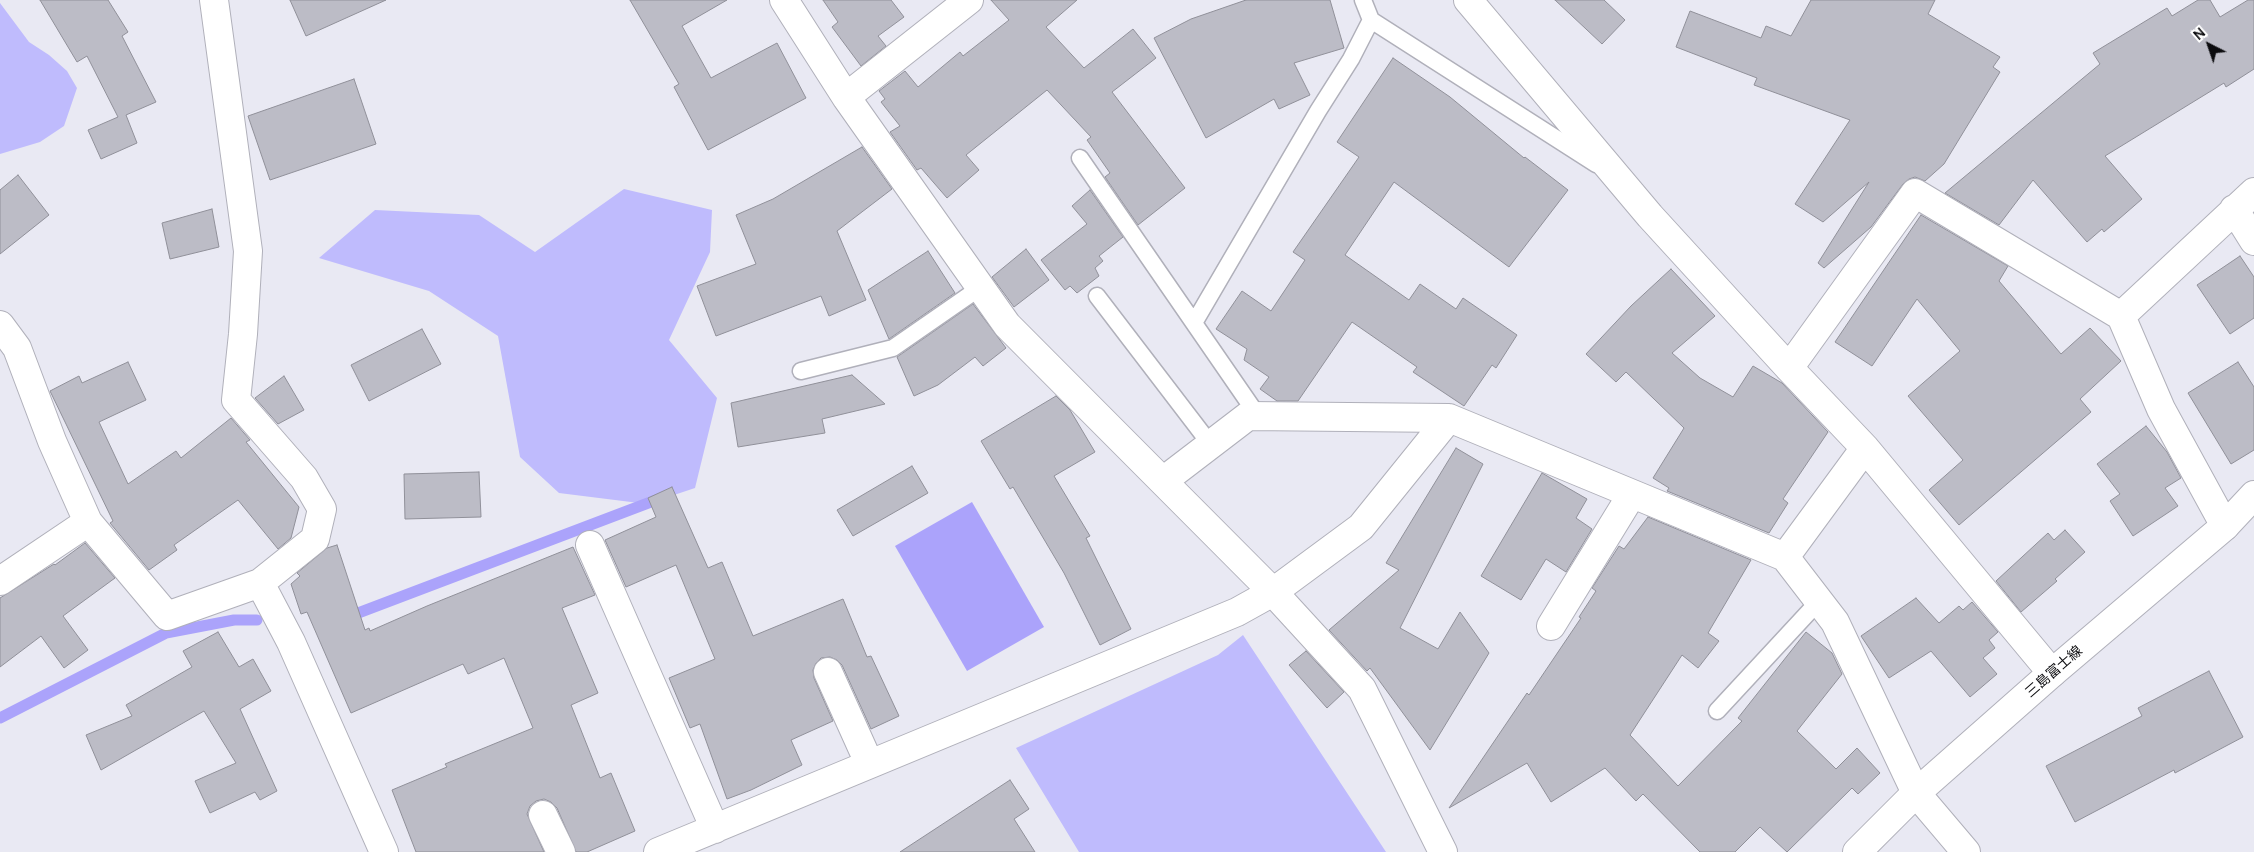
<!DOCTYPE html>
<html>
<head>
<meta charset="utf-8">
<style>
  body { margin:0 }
  #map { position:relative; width:2254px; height:852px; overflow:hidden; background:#e9e9f3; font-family:Manrope,sans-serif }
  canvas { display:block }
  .north { position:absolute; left:2184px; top:20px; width:50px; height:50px; -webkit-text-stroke:4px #fff; paint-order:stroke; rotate:319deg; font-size:14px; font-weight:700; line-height:20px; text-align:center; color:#0b0b0e }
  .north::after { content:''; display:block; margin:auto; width:18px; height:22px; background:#0b0b0e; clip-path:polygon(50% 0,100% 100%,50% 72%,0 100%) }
</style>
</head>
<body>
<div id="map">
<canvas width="2254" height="852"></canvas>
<div class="north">N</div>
</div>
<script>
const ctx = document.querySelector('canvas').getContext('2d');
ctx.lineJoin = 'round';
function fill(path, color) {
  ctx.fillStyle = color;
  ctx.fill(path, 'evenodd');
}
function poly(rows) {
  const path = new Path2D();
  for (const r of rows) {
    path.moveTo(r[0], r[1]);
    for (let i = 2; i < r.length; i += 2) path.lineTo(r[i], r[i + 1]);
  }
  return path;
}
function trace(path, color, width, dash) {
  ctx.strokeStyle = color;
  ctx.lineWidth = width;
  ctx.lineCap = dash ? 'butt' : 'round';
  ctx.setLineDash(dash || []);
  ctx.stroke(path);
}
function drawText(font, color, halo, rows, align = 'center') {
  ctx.font = font + ' Manrope,"Noto Sans JP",sans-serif';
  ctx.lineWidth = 4.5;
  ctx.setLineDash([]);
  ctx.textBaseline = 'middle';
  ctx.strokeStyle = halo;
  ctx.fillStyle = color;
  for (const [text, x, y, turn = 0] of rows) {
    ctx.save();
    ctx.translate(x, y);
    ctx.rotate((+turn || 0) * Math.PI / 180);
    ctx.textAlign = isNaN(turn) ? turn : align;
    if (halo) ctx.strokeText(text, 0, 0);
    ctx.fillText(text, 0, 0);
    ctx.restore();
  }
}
fill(poly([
  [0,3,29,42,49,55,67,71,77,88,64,126,40,142,0,154],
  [624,189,712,210,710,252,669,340,717,398,695,488,647,504,559,493,520,457,498,336,429,291,319,258,375,210,479,215,535,252],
  [1243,635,1386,852,1079,852,1016,748,1218,655]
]), '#bfbbfd');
fill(poly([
  [972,502,1044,627,967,671,895,546]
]), '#aba3fb');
trace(poly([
  [345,618,664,497],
  [0,718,166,633,234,620,257,620]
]), '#aba3fb', 11);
const building = poly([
  [40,0,108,0,128,32,122,36,156,102,126,115,137,143,101,159,88,130,118,117,87,56,77,62,40,0],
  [290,0,386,0,306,36,290,0],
  [630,0,727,0,682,26,711,78,777,43,806,98,708,150,674,87,679,84,630,0],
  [823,0,891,0,904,17,878,36,886,46,861,66,832,27,838,22,823,0],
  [991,0,1077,0,1046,27,1084,68,1133,29,1156,58,1112,92,1185,188,1138,225,1105,177,1110,173,1087,140,1091,137,1047,90,966,155,979,170,947,198,921,168,917,170,890,132,900,126,881,102,885,99,879,91,905,71,918,87,960,52,963,56,1009,20,991,0],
  [1246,0,1330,0,1344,48,1294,63,1310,95,1279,109,1274,99,1206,138,1154,38,1191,19,1246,0],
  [1555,0,1604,0,1625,20,1602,44,1555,0],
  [1811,0,1935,0,1928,14,2000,57,1993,67,2000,72,1944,164,1925,181,1915,177,1909,179,1903,184,1871,227,1824,268,1818,263,1869,182,1823,222,1795,204,1850,120,1754,85,1757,78,1676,47,1690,11,1761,38,1766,26,1791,36,1811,0],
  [2198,0,2210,0,2220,17,2248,0,2254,0,2254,69,2226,87,2224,83,2105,156,2142,199,2104,232,2102,229,2087,242,2033,180,1999,225,1945,193,2100,64,2093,53,2167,8,2172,16,2198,0],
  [1393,58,1450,97,1524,158,1525,157,1568,190,1509,267,1394,182,1345,255,1409,300,1420,284,1456,309,1463,298,1517,335,1496,368,1492,365,1464,406,1413,372,1417,367,1352,322,1298,401,1277,401,1260,389,1269,377,1244,360,1247,349,1216,329,1242,291,1271,311,1305,260,1293,252,1359,157,1337,142,1393,58],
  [354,79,376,144,270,180,248,116,354,79],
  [862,147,892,189,837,231,866,300,829,316,821,296,716,336,697,286,756,264,736,215,773,199,862,147],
  [18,175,49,215,0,254,0,190,18,175],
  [1090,190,1123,237,1099,256,1103,261,1095,268,1099,276,1077,293,1070,286,1065,290,1041,260,1087,224,1072,206,1090,190],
  [212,209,219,247,170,259,162,223,212,209],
  [1921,215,2008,266,1999,281,2061,354,2090,328,2121,361,2080,399,2091,412,1959,525,1929,490,1963,460,1908,396,1960,351,1917,299,1872,366,1835,342,1921,215],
  [1026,249,1049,280,1014,307,992,277,1026,249],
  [928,251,955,293,889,339,868,290,928,251],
  [2240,256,2254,277,2254,318,2230,334,2197,285,2240,256],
  [1671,269,1715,316,1672,353,1700,378,1733,397,1753,366,1782,383,1828,432,1783,499,1788,503,1769,533,1667,491,1669,488,1653,478,1684,428,1626,372,1616,382,1586,354,1631,306,1671,269],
  [973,304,1006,348,983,366,975,357,938,385,914,396,897,357,973,304],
  [422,329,441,364,369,401,351,365,422,329],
  [128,362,146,400,99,422,128,484,176,451,181,458,231,418,250,440,246,442,299,507,291,538,278,549,238,500,174,545,177,550,149,570,110,523,113,521,50,391,79,376,82,383,128,362],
  [2238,362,2254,387,2254,450,2231,464,2188,393,2238,362],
  [852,375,885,404,822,419,825,433,738,447,731,403,852,375],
  [284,376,304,410,278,424,255,398,284,376],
  [1056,396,1070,410,1095,452,1054,476,1090,536,1086,538,1131,629,1100,645,1064,573,1013,487,1010,489,981,441,1056,396],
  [2146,426,2167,452,2181,478,2165,488,2178,506,2133,536,2110,501,2120,494,2097,464,2146,426],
  [1456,448,1483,464,1400,628,1438,649,1460,612,1489,653,1430,750,1370,668,1367,671,1329,630,1399,570,1386,563,1456,448],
  [912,466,928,493,853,536,837,510,912,466],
  [479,472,481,517,405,519,404,474,479,472],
  [1542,473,1587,499,1576,518,1592,529,1566,572,1546,559,1521,600,1481,576,1542,473],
  [672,487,708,568,722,562,753,636,843,599,867,657,871,656,899,716,871,729,842,665,837,660,830,657,821,658,816,663,813,670,814,678,833,721,791,740,802,765,751,790,727,799,700,724,690,728,669,678,715,659,676,565,626,587,605,540,656,517,648,498,672,487],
  [1648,517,1751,560,1708,633,1719,641,1698,668,1682,655,1630,735,1678,786,1742,721,1738,718,1806,632,1832,653,1842,674,1797,731,1836,769,1857,748,1880,773,1858,794,1852,788,1787,852,1760,827,1735,852,1700,852,1643,794,1636,801,1605,768,1551,802,1527,763,1449,808,1527,693,1529,695,1581,618,1579,617,1596,591,1592,588,1619,546,1624,549,1648,517],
  [2065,530,2085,552,2055,579,2057,581,2021,612,1996,581,2048,533,2054,540,2065,530],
  [85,543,115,578,63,616,88,650,64,668,41,636,0,667,0,598,54,564,55,565,85,543],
  [337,545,365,630,369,628,370,631,427,606,573,547,595,595,562,608,598,693,571,705,600,778,611,773,635,831,587,852,576,852,557,808,551,802,544,799,536,801,530,806,527,814,544,852,416,852,392,790,447,767,445,764,533,728,504,658,468,674,463,664,351,713,307,612,301,614,291,584,300,576,297,573,327,548,337,545],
  [1916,598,1939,623,1959,606,1963,610,1972,602,1998,632,1989,640,1995,648,1983,658,1997,674,1970,697,1931,651,1889,678,1861,636,1916,598],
  [218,632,239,667,253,659,271,691,240,709,277,791,260,800,255,792,210,813,195,781,236,763,204,711,101,770,86,735,132,716,126,705,192,667,183,651,218,632],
  [1306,651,1344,692,1327,708,1289,665,1306,651],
  [2209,671,2243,737,2175,773,2174,770,2075,822,2046,766,2142,716,2138,708,2209,671],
  [1010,780,1029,809,1014,819,1035,852,900,852,1010,780]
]);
fill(building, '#bcbcc6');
trace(building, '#909099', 1);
const service = poly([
  [1371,20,1596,164],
  [1080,158,1258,416],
  [1097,296,1211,445],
  [1194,323,1318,111,1351,59,1371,20,1363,0],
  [801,371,893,348,981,287],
  [1717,711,1819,601]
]);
const minor = poly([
  [784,0,846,97,1007,325,1273,592,1362,689,1443,852],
  [1468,0,1650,216,1789,368,1865,448,2052,673],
  [846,97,969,0],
  [2234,209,2254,241],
  [0,325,17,348,52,441,88,522],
  [1789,368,1915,193,2121,316],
  [1163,481,1248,416,1449,418,1785,557,1865,448],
  [2225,526,2161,409,2121,316,2254,192],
  [590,545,715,829],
  [1785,557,1835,622,1916,793,1966,852],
  [0,581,88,522,167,616,260,583,315,539,322,509,304,478,236,400,243,334,248,251,214,0],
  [260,583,291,642,384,852],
  [1551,626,1632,494],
  [828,672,869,763],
  [543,815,561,852],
  [658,852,1237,612,1273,592,1361,527,1449,418]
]);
const primary = poly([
  [1857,852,1916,793,2052,673,2225,526,2254,495]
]);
trace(service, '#b0b0ba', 19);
trace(minor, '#b0b0ba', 30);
trace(primary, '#b0b0ba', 30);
trace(service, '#fff', 16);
trace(minor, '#fff', 28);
trace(primary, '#fff', 28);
drawText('14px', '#0b0b0e', '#fff', [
  ["三島富士線",2054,672,-41]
]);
</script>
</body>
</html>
